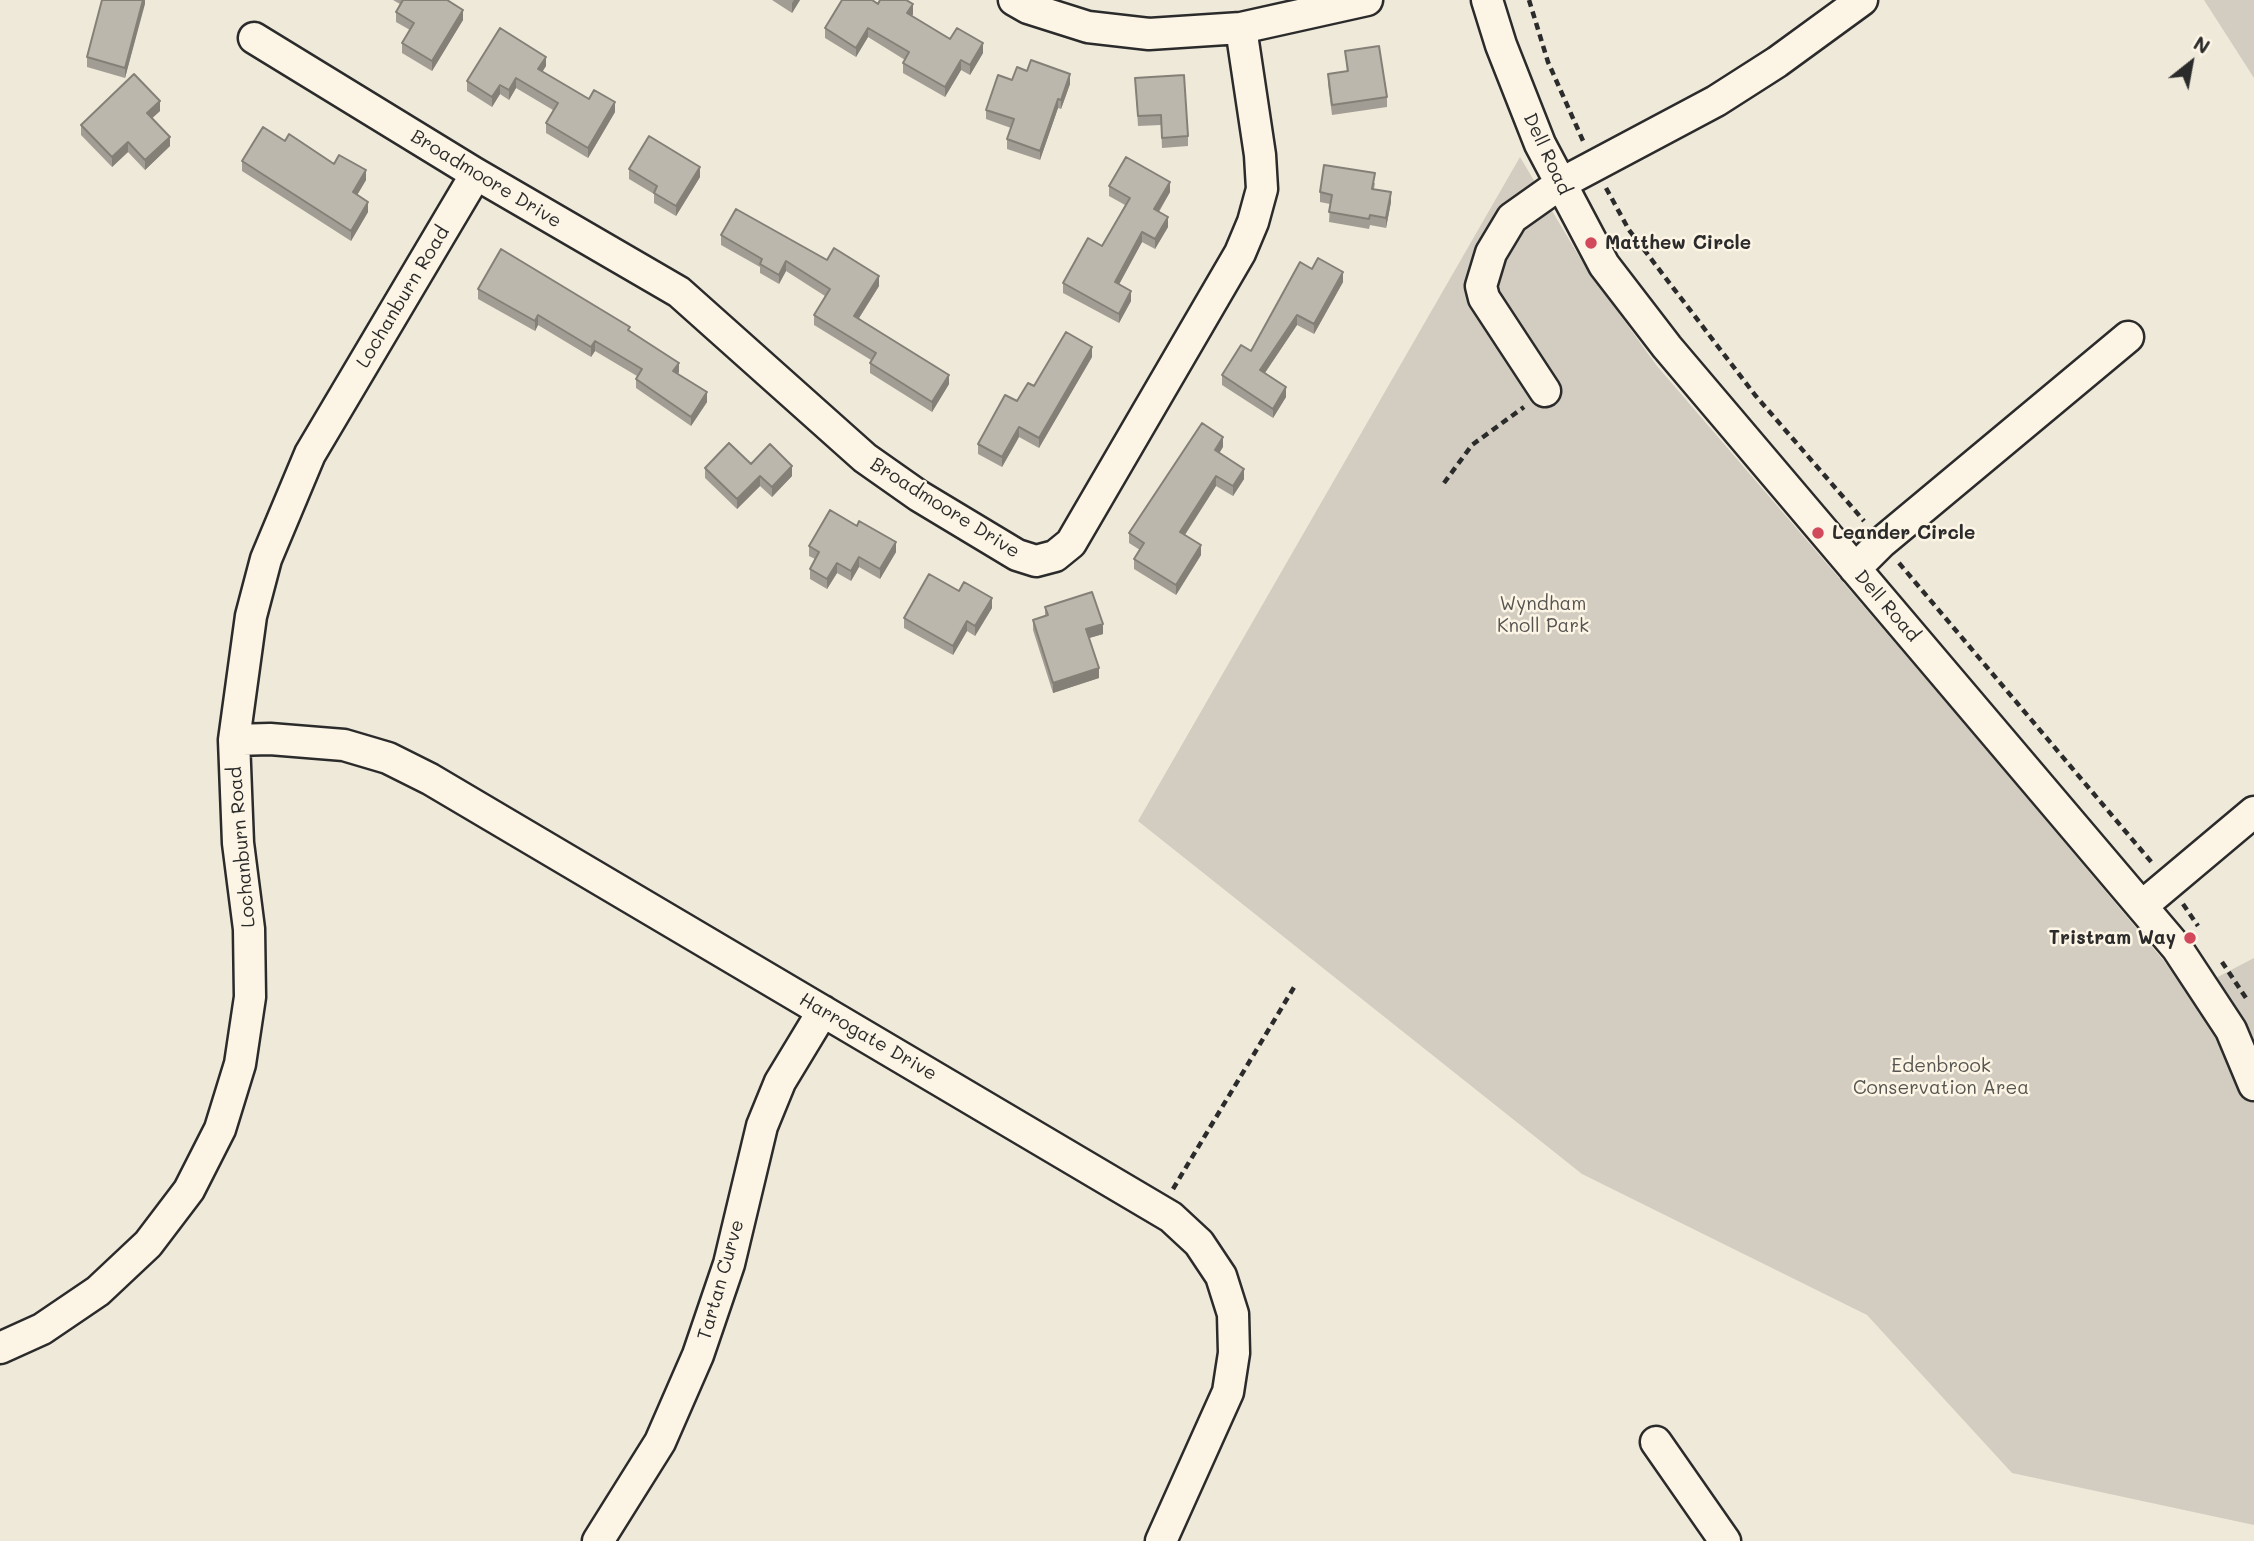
<!DOCTYPE html>
<html>
<head>
<meta charset="utf-8">
<style>
  body { margin:0 }
  #map { position:relative; width:2254px; height:1541px; overflow:hidden; background:#efe9da; font-family:Mali,sans-serif }
  canvas { display:block }
  .north { position:absolute; left:2156px; top:28px; width:70px; height:70px; -webkit-text-stroke:5px #fcf5e5; paint-order:stroke; rotate:31deg; font-size:19px; font-weight:700; line-height:28px; text-align:center; color:#2b2b2b }
  .north::after { content:''; display:block; margin:auto; width:24px; height:32px; background:#2b2b2b; clip-path:polygon(50% 0,100% 100%,50% 72%,0 100%) }
</style>
</head>
<body>
<div id="map">
<canvas width="2254" height="1541"></canvas>
<div class="north">N</div>
</div>
<script>
const ctx = document.querySelector('canvas').getContext('2d');
ctx.lineJoin = 'round';
function fill(path, color) {
  ctx.fillStyle = color;
  ctx.fill(path, 'evenodd');
}
function poly(rows) {
  const path = new Path2D();
  for (const r of rows) {
    path.moveTo(r[0], r[1]);
    for (let i = 2; i < r.length; i += 2) path.lineTo(r[i], r[i + 1]);
  }
  return path;
}
function trace(path, color, width, dash) {
  ctx.strokeStyle = color;
  ctx.lineWidth = width;
  ctx.lineCap = dash ? 'butt' : 'round';
  ctx.setLineDash(dash || []);
  ctx.stroke(path);
}
function drawText(font, color, halo, rows, align = 'center') {
  ctx.font = font + ' Mali,sans-serif';
  ctx.lineWidth = 5;
  ctx.setLineDash([]);
  ctx.textBaseline = 'middle';
  ctx.strokeStyle = halo;
  ctx.fillStyle = color;
  for (const [text, x, y, turn = 0] of rows) {
    ctx.save();
    ctx.translate(x, y);
    ctx.rotate((+turn || 0) * Math.PI / 180);
    ctx.textAlign = isNaN(turn) ? turn : align;
    if (halo) ctx.strokeText(text, 0, 0);
    ctx.fillText(text, 0, 0);
    ctx.restore();
  }
}
fill(poly([
  [2204,0,2254,0,2254,78],
  [1520,157,1586,268,1657,366,1957,715,2164,961,2187,993,2254,958,2254,1525,2012,1473,1867,1315,1582,1174,1138,821]
]), '#d2cdc0');
const minor = poly([
  [1014,0,1028,8,1088,27,1149,34,1241,28,1367,0],
  [1487,0,1501,45,1540,144,1604,265,1667,347,2177,948,2231,1030,2254,1085],
  [254,38,476,174,679,292,865,458,919,496,1017,555,1036,561,1055,556,1071,543,1240,253,1253,222,1262,189,1260,155,1241,28],
  [1545,391,1484,298,1481,286,1491,253,1512,218,1560,184,1716,101,1777,62,1862,0],
  [1855,569,1882,542,2128,337],
  [234,740,270,739,344,745,388,758,430,779,1171,1217,1199,1243,1221,1276,1233,1314,1234,1353,1228,1392,1161,1541],
  [2142,906,2254,812],
  [0,1348,42,1329,98,1291,148,1244,189,1190,220,1129,240,1064,250,997,249,929,238,843,234,740,251,616,266,559,310,454,476,174],
  [1656,1442,1725,1541],
  [598,1541,660,1442,698,1355,729,1264,762,1126,780,1082,823,1011]
]);
trace(minor, '#2b2b2b', 35);
trace(poly([
  [1529,0,1548,62,1584,143],
  [1606,188,1629,230,1755,395,1864,521],
  [1444,483,1472,445,1524,407],
  [1899,563,2153,864],
  [2183,904,2198,926],
  [2222,962,2248,1001],
  [1173,1189,1296,984]
]), '#2b2b2b', 4.5, [7, 5]);
trace(minor, '#fcf5e5', 30);
fill(poly([
  [145,0,125,78,87,67,87,57],
  [393,0,446,0,463,20,432,71,402,53,402,43,410,30,396,22,396,12,400,4],
  [772,0,800,0,792,13],
  [878,4,913,14,912,16,950,39,983,53,970,75,961,70,945,97,903,73,903,63,905,60,868,37,856,57,825,38,825,28],
  [1345,51,1387,97,1387,107,1332,115,1328,84,1328,74,1347,72],
  [546,66,542,71,589,99,615,112,588,158,546,133,546,123,553,110,516,88,509,100,500,94,492,107,467,91,467,81],
  [1135,78,1188,136,1188,146,1162,148,1161,125,1138,126],
  [1012,80,1070,84,1061,109,1058,108,1040,160,1007,149,1007,139,1011,128,986,119,986,110],
  [160,111,152,118,170,146,145,170,128,152,112,167,81,135,81,125],
  [285,141,334,164,366,180,357,195,368,212,351,241,242,171,242,161],
  [629,169,700,177,676,216,654,203,654,194,629,179],
  [1375,183,1374,189,1391,202,1386,228,1370,225,1369,229,1329,222,1330,204,1320,202,1320,192],
  [1109,186,1170,192,1159,212,1168,227,1155,249,1142,242,1119,284,1131,301,1119,323,1063,293,1063,283,1102,246,1125,205,1109,196],
  [721,235,827,260,879,286,859,318,949,384,932,412,870,373,870,363,871,360,814,325,814,315,825,296,786,271,779,284,760,273,760,267,721,245],
  [1312,269,1343,282,1314,334,1297,325,1265,373,1286,397,1273,418,1222,385,1222,375,1251,351],
  [478,289,630,331,679,372,678,374,707,402,691,426,636,388,636,379,637,376,595,351,591,357,538,325,535,331,478,299],
  [1092,357,1039,448,1019,437,1002,467,978,454,978,444,1017,401,1034,386],
  [1223,447,1219,453,1244,479,1233,496,1216,486,1185,535,1201,555,1176,595,1134,569,1134,559,1140,550,1129,543,1129,533],
  [751,464,792,476,772,497,760,486,737,509,705,478,705,468],
  [809,546,896,552,880,579,859,567,851,581,837,573,827,589,810,579,810,569,815,559,809,556],
  [959,591,992,608,975,636,967,631,953,655,904,628,904,618],
  [1045,607,1103,634,1089,638,1099,678,1053,693,1033,630,1033,620,1045,616]
]), '#a29d94');
fill(poly([
  [143,0,145,0,145,4,125,78,125,68],
  [794,0,800,0,792,13,792,3],
  [913,4,913,14,907,23,907,13],
  [463,10,463,20,432,71,432,61],
  [868,28,868,37,856,57,856,48],
  [983,43,983,53,970,75,970,65],
  [546,57,546,66,538,79,538,69],
  [961,60,961,70,945,97,945,87],
  [1070,74,1070,84,1061,109,1061,100],
  [516,78,516,88,509,100,509,90],
  [500,85,500,94,492,107,492,97],
  [1058,99,1058,108,1040,160,1040,151],
  [160,101,160,111,147,123,147,113],
  [615,102,615,112,588,158,588,148],
  [170,137,170,146,145,170,145,160],
  [128,142,128,152,112,167,112,157],
  [700,167,700,177,676,216,676,206],
  [366,170,366,180,353,202,353,192],
  [1170,182,1170,192,1154,219,1154,209],
  [1391,192,1391,202,1386,228,1386,218],
  [368,202,368,212,351,241,351,231],
  [1168,217,1168,227,1155,249,1155,239],
  [1142,232,1142,242,1115,292,1115,282],
  [786,261,786,271,779,284,779,275],
  [1343,272,1343,282,1314,334,1314,324],
  [879,276,879,286,854,326,854,316],
  [1131,291,1131,301,1119,323,1119,314],
  [538,315,538,325,535,331,535,321],
  [1297,315,1297,325,1260,380,1260,370],
  [595,341,595,351,591,357,591,347],
  [1092,347,1092,357,1039,448,1039,438],
  [679,363,679,372,673,381,673,371],
  [949,375,949,384,932,412,932,402],
  [1286,387,1286,397,1273,418,1273,409],
  [707,392,707,402,691,426,691,417],
  [1019,427,1019,437,1002,467,1002,457],
  [1223,437,1223,447,1215,460,1215,450],
  [792,466,792,476,772,497,772,487],
  [1244,469,1244,479,1233,496,1233,486],
  [760,476,760,486,737,509,737,499],
  [1216,476,1216,486,1180,542,1180,532],
  [896,542,896,552,880,579,880,569],
  [1201,545,1201,555,1176,595,1176,585],
  [859,557,859,567,851,581,851,571],
  [837,563,837,573,827,589,827,579],
  [992,598,992,608,975,636,975,626],
  [967,621,967,631,953,655,953,646],
  [1103,624,1103,634,1086,639,1086,629],
  [1099,668,1099,678,1053,693,1053,683]
]), '#848078');
const building = poly([
  [102,0,143,0,125,68,87,57,102,0],
  [403,0,447,0,463,10,432,61,402,43,414,23,396,12,403,0],
  [842,0,872,0,878,4,880,0,906,0,913,4,907,13,950,39,957,28,983,43,970,65,961,60,945,87,903,63,909,52,868,28,856,48,825,28,842,0],
  [500,28,546,57,538,69,589,99,594,90,615,102,588,148,546,123,558,103,516,78,509,90,500,85,492,97,467,81,500,28],
  [1379,46,1387,97,1332,105,1328,74,1348,71,1345,51,1379,46],
  [1031,60,1070,74,1061,100,1058,99,1040,151,1007,139,1014,119,986,110,998,75,1012,80,1017,67,1027,71,1031,60],
  [134,74,160,101,147,113,170,137,145,160,128,142,112,157,81,125,134,74],
  [1184,75,1188,136,1162,138,1161,115,1138,116,1135,78,1184,75],
  [263,127,285,141,289,134,334,164,339,155,366,170,353,192,368,202,351,231,242,161,263,127],
  [649,136,700,167,676,206,654,193,657,186,629,169,649,136],
  [1126,157,1170,182,1154,209,1168,217,1155,239,1142,232,1115,282,1131,291,1119,314,1063,283,1088,238,1102,246,1130,198,1109,186,1126,157],
  [1324,165,1375,173,1372,189,1391,192,1386,218,1370,215,1369,219,1329,212,1332,195,1320,192,1324,165],
  [736,209,827,260,834,248,879,276,854,316,949,375,932,402,870,363,876,353,814,315,830,289,786,261,779,275,760,264,762,259,721,235,736,209],
  [501,249,630,327,628,330,679,363,673,371,707,392,691,417,636,379,642,369,595,341,591,347,538,315,535,321,478,289,501,249],
  [1318,258,1343,272,1314,324,1297,315,1260,370,1286,387,1273,409,1222,375,1241,345,1251,351,1300,262,1312,269,1318,258],
  [1066,332,1092,347,1039,438,1019,427,1002,457,978,444,1005,395,1017,401,1028,383,1034,386,1066,332],
  [1202,423,1223,437,1215,450,1244,469,1233,486,1216,476,1180,532,1201,545,1176,585,1134,559,1144,543,1129,533,1202,423],
  [729,443,751,464,770,444,792,466,772,487,760,476,737,499,705,468,729,443],
  [830,510,857,526,859,521,896,542,880,569,859,557,851,571,837,563,827,579,810,569,819,552,809,546,830,510],
  [929,574,959,591,964,582,992,598,975,626,967,621,953,646,904,618,929,574],
  [1092,592,1103,624,1086,629,1099,668,1053,683,1033,620,1048,615,1045,607,1092,592]
]);
fill(building, '#bcb7ac');
trace(building, '#848078', 2);
for (const [x, y, r, color] of [
  [1591,243,7,"#d1495b"],
  [1818,533,7,"#d1495b"],
  [2190,938,7,"#d1495b"]
]) {
  const dot = new Path2D();
  dot.arc(x, y, r, 0, 2 * Math.PI);
  ctx.fillStyle = color;
  ctx.fill(dot);
  trace(dot, '#fcf5e5', 2.5);
}
drawText('19px', '#2b2b2b', '#fcf5e5', [
  ["Dell Road",1547,154,65],
  ["Broadmoore Drive",486,179,31],
  ["Lochanburn Road",403,297,-59],
  ["Broadmoore Drive",945,508,32],
  ["Dell Road",1887,606,49],
  ["Lochanburn Road",242,847,-95],
  ["Harrogate Drive",868,1037,30],
  ["Tartan Curve",721,1280,-74]
]);
drawText('bold 19px', '#2b2b2b', '#fcf5e5', [
  ["Matthew Circle",1605,243],
  ["Leander Circle",1832,533],
  ["Tristram Way",2176,938,"right"]
], 'left');
drawText('19px', '#555450', '#fcf5e5', [
  ["Wyndham",1543,604],
  ["Knoll Park",1543,626],
  ["Edenbrook",1941,1066],
  ["Conservation Area",1941,1088]
]);
</script>
</body>
</html>
